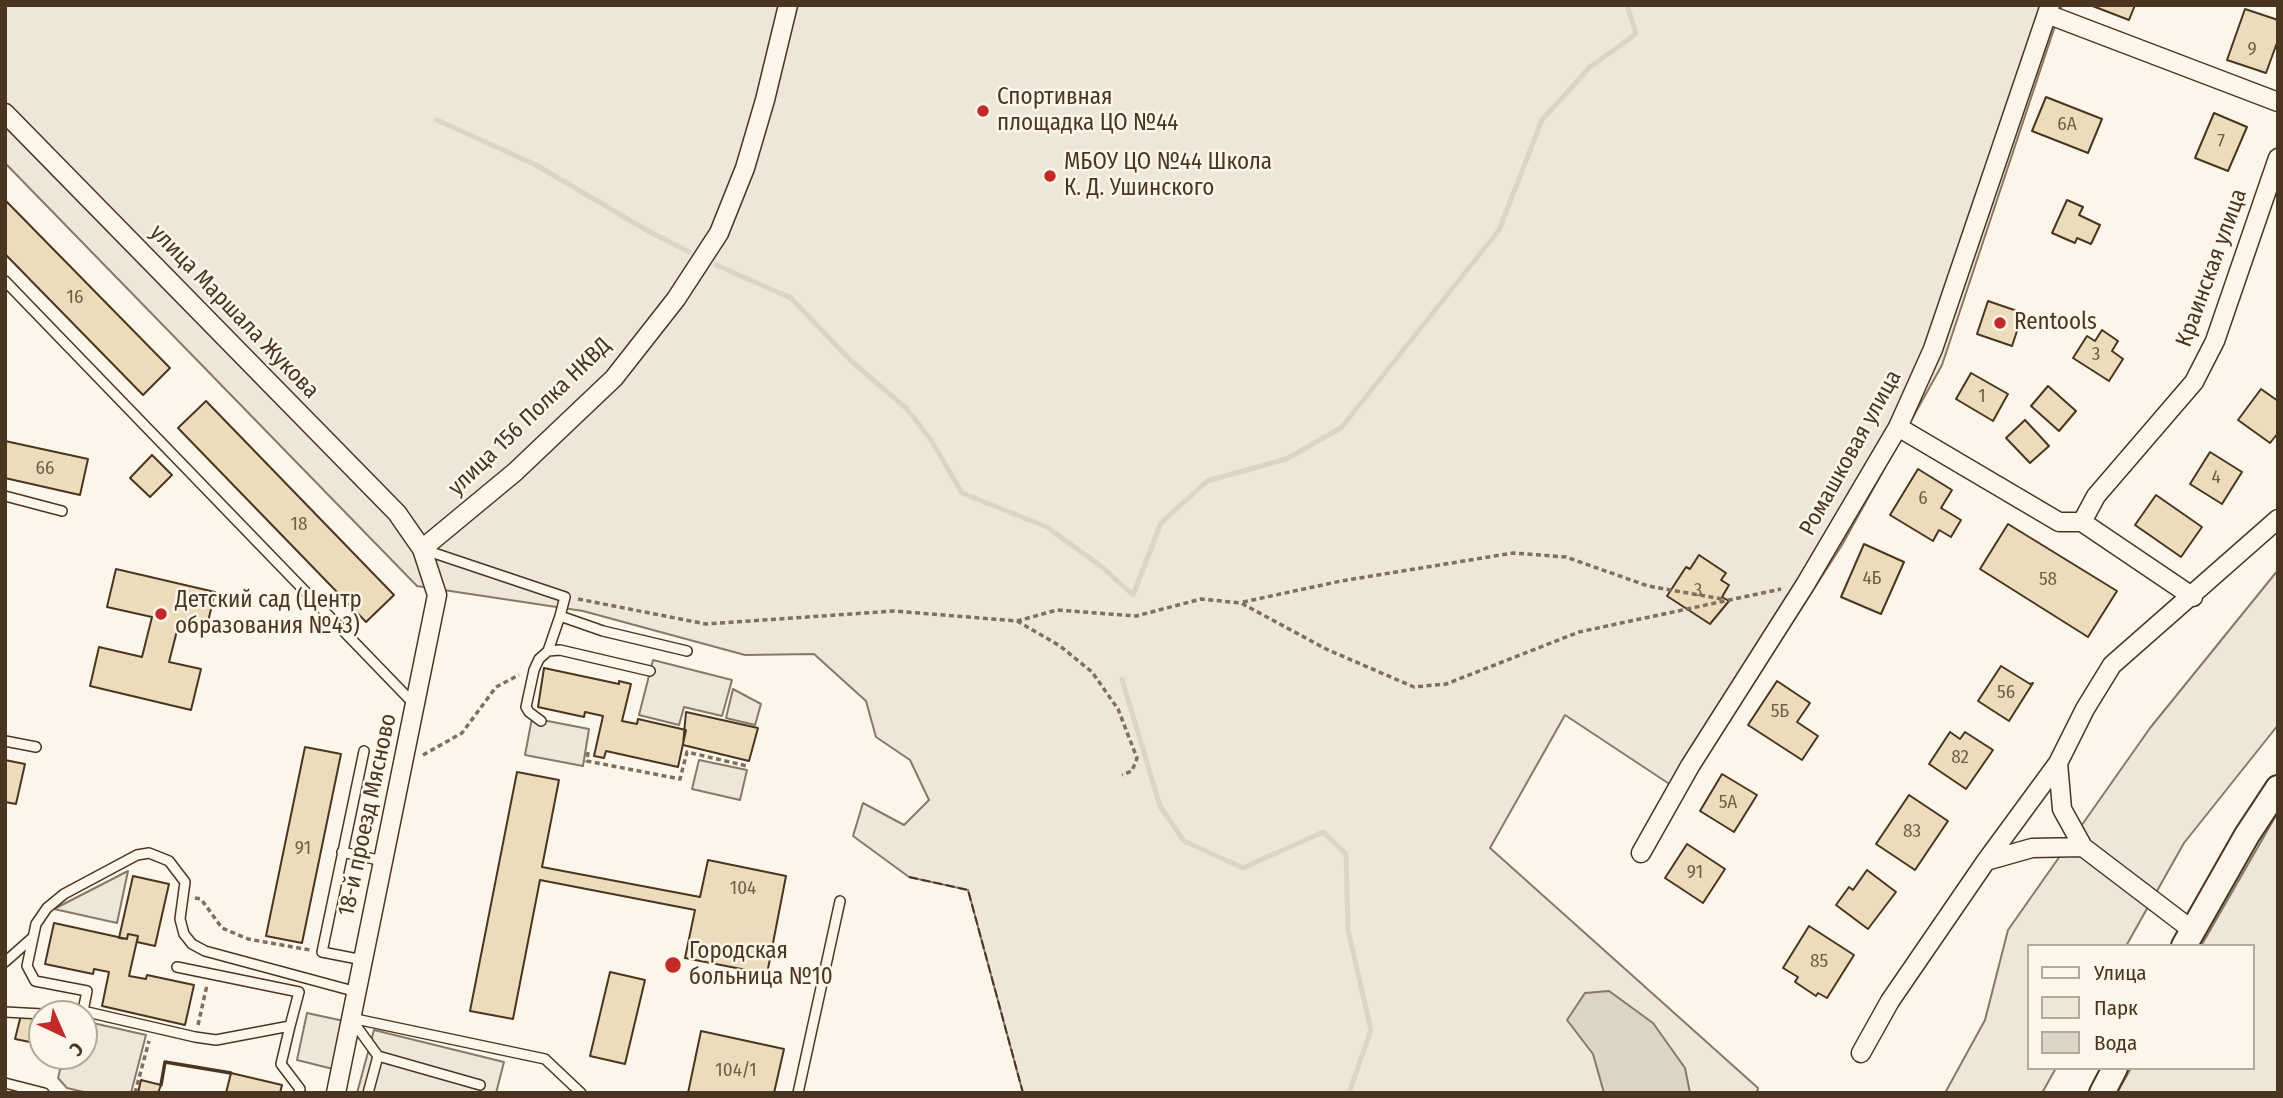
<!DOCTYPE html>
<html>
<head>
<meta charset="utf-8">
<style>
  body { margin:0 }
  #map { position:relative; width:2283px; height:1098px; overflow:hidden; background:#fbf6e9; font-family:"Fira Sans Condensed",sans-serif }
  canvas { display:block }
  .frame { position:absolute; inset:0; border:7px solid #4a3520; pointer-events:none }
  .legend { position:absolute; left:2027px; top:944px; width:228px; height:126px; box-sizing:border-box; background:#fbf6e9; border:2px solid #b4a999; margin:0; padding:9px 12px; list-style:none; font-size:21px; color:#4a3520 }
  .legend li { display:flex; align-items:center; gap:14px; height:35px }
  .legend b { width:35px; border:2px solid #b4a999 }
  .north { position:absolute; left:28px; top:1000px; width:70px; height:70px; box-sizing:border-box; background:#fbf6e9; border:2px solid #b4a999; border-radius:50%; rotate:136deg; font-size:19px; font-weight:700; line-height:28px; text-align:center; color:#4a3520 }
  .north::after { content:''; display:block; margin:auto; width:24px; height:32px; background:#c62828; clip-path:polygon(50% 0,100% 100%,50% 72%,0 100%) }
</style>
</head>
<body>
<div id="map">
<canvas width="2283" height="1098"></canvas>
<div class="frame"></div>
<ul class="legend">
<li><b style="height:9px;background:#fbf6e9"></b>Улица</li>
<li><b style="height:19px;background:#ede6d9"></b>Парк</li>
<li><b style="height:19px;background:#dcd4c6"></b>Вода</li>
</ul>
<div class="north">С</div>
</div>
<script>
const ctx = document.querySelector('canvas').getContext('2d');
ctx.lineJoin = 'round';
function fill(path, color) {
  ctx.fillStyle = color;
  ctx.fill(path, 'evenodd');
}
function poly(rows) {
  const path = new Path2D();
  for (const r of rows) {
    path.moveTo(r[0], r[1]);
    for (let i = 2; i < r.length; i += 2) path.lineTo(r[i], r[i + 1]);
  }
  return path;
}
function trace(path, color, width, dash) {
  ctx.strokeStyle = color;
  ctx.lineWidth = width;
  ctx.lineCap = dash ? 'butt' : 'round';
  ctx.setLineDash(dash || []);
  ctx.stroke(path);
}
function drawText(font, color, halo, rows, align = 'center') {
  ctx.font = font + ' "Fira Sans Condensed",sans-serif';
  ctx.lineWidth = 5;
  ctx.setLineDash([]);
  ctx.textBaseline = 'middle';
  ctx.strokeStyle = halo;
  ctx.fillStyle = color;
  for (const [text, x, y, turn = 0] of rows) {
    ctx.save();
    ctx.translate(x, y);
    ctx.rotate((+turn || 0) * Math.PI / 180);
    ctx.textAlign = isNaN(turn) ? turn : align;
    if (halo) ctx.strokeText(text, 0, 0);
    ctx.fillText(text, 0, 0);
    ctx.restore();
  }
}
const green = poly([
  [5,5,2062,5,1942,365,1842,545,1683,793,1565,715,1490,848,1758,1088,1757,1093,1023,1093,968,890,909,877,853,836,863,803,904,825,929,800,910,760,876,737,866,701,814,654,745,655,583,611,417,586,5,163,5,5],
  [2278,570,2278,725,2184,843,2126,946,2029,946,2029,1068,2056,1068,2042,1093,1945,1093,1985,1020,2008,930,2150,728,2278,570],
  [733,689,761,704,755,725,726,718,733,689],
  [699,760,747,770,740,800,692,789,699,760],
  [2278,812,2278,1093,2117,1093,2131,1068,2253,1068,2253,946,2201,946,2278,812],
  [84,1021,146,1035,131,1093,88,1093,67,1088,58,1078,63,1058,57,1056,84,1056,84,1021]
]);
fill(green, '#ede6d9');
trace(green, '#887966', 2);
const parking = poly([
  [653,660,732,680,722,716,684,707,679,725,639,715,653,660],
  [532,718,589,729,583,766,525,755,532,718],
  [128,871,117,923,54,909,128,871],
  [307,1013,344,1021,333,1069,297,1060,307,1013],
  [374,1030,504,1062,496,1093,357,1093,374,1030]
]);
fill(parking, '#ede7d9');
trace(parking, '#887966', 2);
const water = poly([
  [1609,991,1653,1023,1685,1068,1690,1093,1604,1093,1593,1054,1567,1020,1585,993,1609,991]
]);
fill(water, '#dcd4c6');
trace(water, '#887966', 2);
trace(poly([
  [437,120,536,165,648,231,689,252],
  [716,265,791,298,850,360,907,409,931,440,962,493,1047,527,1102,567,1133,595,1161,523,1207,481,1286,459,1341,428,1499,230,1542,120,1590,67,1636,34,1627,5],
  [1122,679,1160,806,1184,841,1243,868,1323,832,1346,854,1348,930,1371,1030,1349,1093]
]), '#dcd4c6', 5);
const building = poly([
  [2090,5,2135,5,2129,20,2090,5],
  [2245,9,2278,20,2278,40,2266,73,2227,60,2245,9],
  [2046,97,2102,119,2088,153,2032,131,2046,97],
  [2214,113,2247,127,2228,171,2195,158,2214,113],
  [5,200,170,368,143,395,5,254,5,200],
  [2067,200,2083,207,2079,215,2100,225,2091,244,2077,238,2075,243,2052,233,2067,200],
  [1988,301,2023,313,2012,346,1977,334,1988,301],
  [2102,330,2118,341,2112,351,2123,359,2109,381,2073,358,2087,336,2095,341,2102,330],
  [1971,373,2008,394,1993,421,1956,399,1971,373],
  [2048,386,2076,411,2059,431,2031,406,2048,386],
  [2261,389,2278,401,2278,433,2270,443,2238,420,2261,389],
  [206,401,394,595,366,622,178,428,206,401],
  [2025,420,2049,446,2030,463,2006,438,2025,420],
  [5,441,88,459,80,495,5,478,5,441],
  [2210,452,2242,472,2222,504,2190,484,2210,452],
  [152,455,172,475,150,497,130,478,152,455],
  [1918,469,1952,490,1941,508,1961,520,1951,537,1939,530,1933,541,1890,515,1918,469],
  [2156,495,2202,527,2181,557,2135,525,2156,495],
  [2008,524,2117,591,2088,637,1980,569,2008,524],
  [1864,544,1904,562,1881,614,1841,597,1864,544],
  [1699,555,1726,573,1721,580,1729,585,1722,597,1729,601,1710,624,1667,596,1686,567,1690,569,1699,555],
  [116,569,215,592,207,626,180,619,169,662,201,669,191,710,90,686,99,647,142,657,152,617,107,607,116,569],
  [2001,666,2030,684,2033,683,2009,721,1978,701,2001,666],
  [544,668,619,684,619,681,631,684,622,721,637,724,638,719,686,730,678,767,606,751,604,758,594,756,603,716,585,712,584,717,538,707,544,668],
  [1777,681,1810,703,1797,722,1818,736,1802,760,1748,725,1777,681],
  [686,712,758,728,749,761,683,745,686,712],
  [1950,732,1960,739,1965,732,1993,750,1966,789,1929,764,1950,732],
  [305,747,341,754,302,943,266,936,305,747],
  [5,760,25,764,16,804,5,802,5,760],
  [517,772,559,780,542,867,700,897,708,860,786,876,767,974,685,958,695,910,540,880,513,1019,470,1011,517,772],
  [1722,774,1757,795,1734,832,1700,811,1722,774],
  [1909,795,1948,821,1915,870,1876,844,1909,795],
  [1687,844,1725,869,1703,903,1665,878,1687,844],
  [1867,870,1896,892,1868,929,1836,905,1849,887,1853,890,1867,870],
  [133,876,169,884,155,946,137,942,138,936,128,934,127,939,119,938,133,876],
  [54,923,127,939,128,934,138,936,129,976,146,979,147,975,194,985,185,1025,102,1006,109,972,94,969,93,974,45,964,54,923],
  [1809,926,1854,955,1827,998,1818,993,1816,996,1795,982,1798,977,1783,968,1809,926],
  [610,972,645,980,625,1064,590,1056,610,972],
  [21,1015,36,1019,30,1042,15,1039,21,1015],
  [701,1031,784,1049,774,1093,688,1093,701,1031],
  [231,1073,282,1085,280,1093,226,1093,231,1073],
  [141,1080,161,1085,158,1093,138,1093,141,1080]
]);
fill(building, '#ecdcbc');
trace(building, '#4a3520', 2);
const service = poly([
  [5,281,415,705],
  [5,496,62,511],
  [422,549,565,597,560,616,603,631,687,651],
  [548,651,560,616],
  [541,721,529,712,526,707,534,670,539,659,548,651,560,650,650,671],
  [5,741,36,747],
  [342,852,383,861],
  [363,960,322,952,364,751],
  [5,962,32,938],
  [177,967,299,992,290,1026,216,1040,195,1037,83,1011,87,991,35,981,27,966,36,924,47,908,64,894,137,855,149,853,169,861,185,882,180,919,184,934,192,944,205,951,357,992],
  [5,1012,42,1014],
  [351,1018,545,1059,581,1093],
  [352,1020,378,1056,480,1085],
  [290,1026,281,1064,300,1089,299,1093],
  [5,1083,44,1093],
  [368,1093,378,1056],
  [798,1093,840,901]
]);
const minor = poly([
  [2047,14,2278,102],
  [5,113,397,513,422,549,437,595,336,1093],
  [1898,427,2059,522,2082,522,2193,597],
  [2082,522,2096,496,2194,382,2215,341,2278,158],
  [422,549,515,472,614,378,676,299,719,233,745,168,765,100,788,5],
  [2058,763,2062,809,2083,847,2192,930],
  [1641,853,1690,766,1805,585,1898,427,1933,349,2050,5],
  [1986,861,2032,848,2083,847],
  [1861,1053,1890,1001,1986,861,2058,763,2085,709,2112,665,2278,519]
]);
const secondary = poly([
  [2184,946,2247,835,2278,788],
  [2102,1093,2115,1068]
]);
trace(service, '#4a3520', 12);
trace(minor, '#4a3520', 21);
trace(secondary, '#4a3520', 28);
trace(poly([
  [578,599,706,624,894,611,1017,621,1057,610,1136,616,1201,599,1241,603,1326,649,1414,687,1446,684,1579,632,1781,589],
  [1243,602,1341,581,1513,553,1566,557,1648,586,1722,599],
  [1017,621,1060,646,1092,672,1118,709,1137,758,1132,771,1122,775],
  [588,752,587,761,680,779,687,752,747,766],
  [423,755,462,733,496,687,519,675],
  [195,898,201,899,222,928,248,939,310,950],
  [198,1025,207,985],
  [135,1093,149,1041]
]), '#7f6f5c', 3.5, [5, 3.5]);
trace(service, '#fbf6e9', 9);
trace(minor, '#fbf6e9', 18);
trace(secondary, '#fbf6e9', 24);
trace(poly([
  [909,877,968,890,1023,1093]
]), '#4a3520', 2, [9, 3.5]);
trace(poly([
  [161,1085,165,1062,231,1073]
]), '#4a3520', 3.5);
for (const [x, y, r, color] of [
  [983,111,7,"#c62828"],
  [1050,176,7,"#c62828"],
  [2000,323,7,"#c62828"],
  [161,614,7,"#c62828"],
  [673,965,9,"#c62828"]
]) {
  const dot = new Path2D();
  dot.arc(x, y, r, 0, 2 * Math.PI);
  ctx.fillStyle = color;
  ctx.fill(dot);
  trace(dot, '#fbf6e9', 2.5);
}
drawText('19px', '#725f47', null, [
  ["9",2252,50],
  ["6А",2067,125],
  ["7",2221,142],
  ["16",75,298],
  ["3",2096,355],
  ["1",1982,397],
  ["66",45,469],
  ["4",2216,478],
  ["6",1923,499],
  ["18",299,525],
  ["4Б",1872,579],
  ["58",2048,580],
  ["3",1698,591],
  ["56",2006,693],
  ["5Б",1780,712],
  ["82",1960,758],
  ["5А",1728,803],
  ["83",1912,832],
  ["91",303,849],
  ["91",1695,873],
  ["104",743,889],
  ["85",1819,962],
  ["104/1",736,1071]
]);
drawText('23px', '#4a3520', '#fbf6e9', [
  ["Спортивная",997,98],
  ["площадка ЦО №44",997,124],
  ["МБОУ ЦО №44 Школа",1064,163],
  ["К. Д. Ушинского",1064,189],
  ["Rentools",2014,323],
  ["Детский сад (Центр",175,601],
  ["образования №43)",175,627],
  ["Городская",689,952],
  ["больница №10",689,978]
], 'left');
drawText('23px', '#4a3520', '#fbf6e9', [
  ["Краинская улица",2212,268,-70],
  ["улица Маршала Жукова",234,312,46],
  ["улица 156 Полка НКВД",530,417,-44],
  ["Ромашковая улица",1851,453,-61],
  ["18-й проезд Мясново",368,815,-78]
]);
</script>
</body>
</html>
